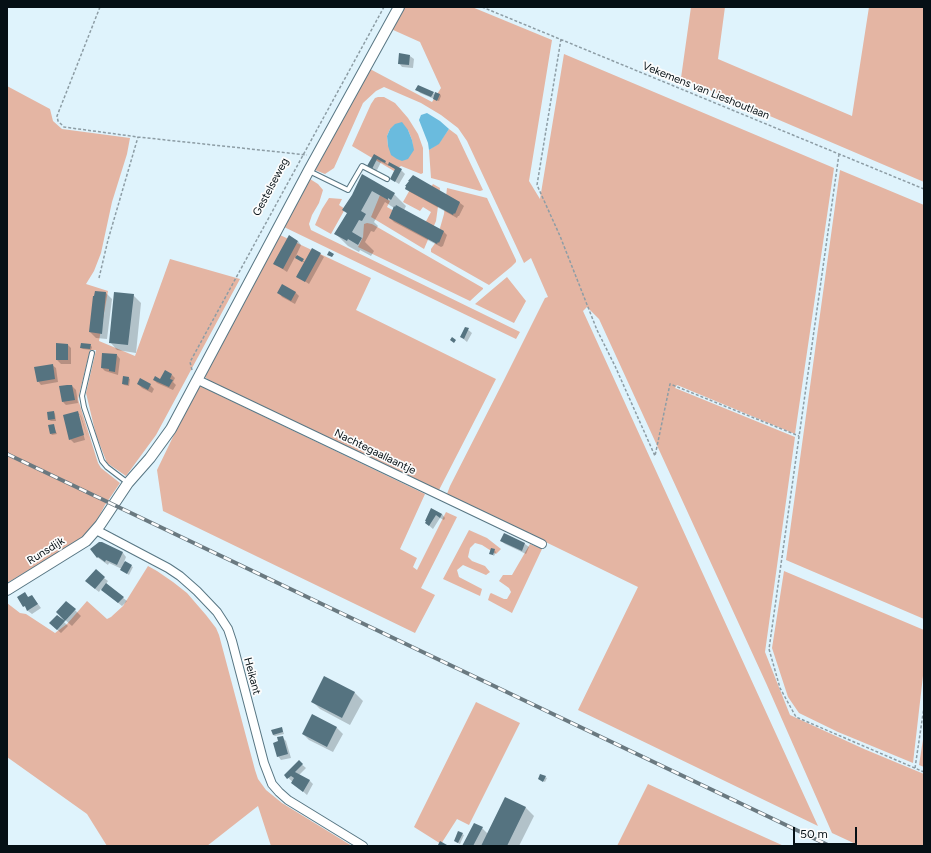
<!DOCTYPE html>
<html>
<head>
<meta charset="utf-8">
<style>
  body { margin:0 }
  #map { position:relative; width:931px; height:853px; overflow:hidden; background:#dff3fc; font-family:Figtree,sans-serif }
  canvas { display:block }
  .frame { position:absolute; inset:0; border:8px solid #051015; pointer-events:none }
  .scale { position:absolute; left:793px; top:827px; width:64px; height:18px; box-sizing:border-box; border:2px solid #051015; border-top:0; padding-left:5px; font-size:12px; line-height:14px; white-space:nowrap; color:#051015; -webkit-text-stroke:3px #fcfcfc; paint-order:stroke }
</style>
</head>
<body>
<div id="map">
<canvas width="931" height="853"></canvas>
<div class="frame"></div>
<div class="scale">50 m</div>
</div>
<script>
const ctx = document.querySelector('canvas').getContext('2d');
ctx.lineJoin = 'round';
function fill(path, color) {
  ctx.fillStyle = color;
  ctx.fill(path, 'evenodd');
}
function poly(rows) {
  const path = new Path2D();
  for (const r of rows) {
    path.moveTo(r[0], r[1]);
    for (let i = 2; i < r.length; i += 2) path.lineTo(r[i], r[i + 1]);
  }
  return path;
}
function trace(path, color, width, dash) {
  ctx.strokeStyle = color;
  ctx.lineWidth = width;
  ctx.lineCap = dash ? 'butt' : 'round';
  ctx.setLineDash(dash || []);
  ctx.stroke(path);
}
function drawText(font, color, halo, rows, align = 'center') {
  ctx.font = font + ' Figtree,sans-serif';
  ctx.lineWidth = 3.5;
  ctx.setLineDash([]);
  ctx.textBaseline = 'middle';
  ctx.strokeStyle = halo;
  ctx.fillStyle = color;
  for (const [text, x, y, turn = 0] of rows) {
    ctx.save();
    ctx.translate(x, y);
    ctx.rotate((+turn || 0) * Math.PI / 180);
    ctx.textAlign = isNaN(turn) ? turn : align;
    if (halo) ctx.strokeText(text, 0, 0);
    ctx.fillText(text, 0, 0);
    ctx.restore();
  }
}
fill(poly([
  [403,7,472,7,552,40,529,181,540,199,564,54,834,168,795,434,677,385,675,388,795,437,765,652,790,715,864,749,924,774,924,846,860,846,832,833,766,683,599,319,587,307,583,311,818,826,578,710,638,587,447,494,450,486,503,382,545,298,548,297,531,258,524,263,467,141,458,128,441,115,421,103,384,87,376,91,363,103,334,168,325,174,315,170,370,69,432,102,441,88,420,42,391,29],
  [691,7,725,7,718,59,852,116,869,7,924,7,924,182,681,78],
  [7,86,50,109,53,121,62,129,130,138,127,154,112,202,101,253,94,271,86,284,108,291,99,341,135,356,170,259,240,279,156,435,126,476,107,463,96,435,86,393,96,350,90,350,78,399,98,463,101,468,120,483,105,505,94,526,87,536,7,583],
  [378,97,384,97,395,103,408,118,418,134,423,148,423,173,421,174,401,166,394,171,352,146,371,104,375,98],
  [390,129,408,130,412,140,413,150,388,146,387,136],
  [449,129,457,135,483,190,480,191,431,178,429,150,439,143],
  [840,170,924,205,924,619,786,560],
  [310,179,318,184,323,190,319,203,312,215,309,224,311,230,520,332,516,339,284,227],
  [433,184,440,188,439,199,436,221,424,249,371,217,380,195,390,201,387,207,423,227,431,212,423,207,420,211,403,202,412,186,424,197],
  [447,188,487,198,516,260,516,262,511,267,489,285,431,252,431,249,436,242,444,214],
  [329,198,342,199,339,205,345,209,331,234,315,225,322,209],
  [367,223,372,224,483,288,483,289,470,301,358,247,363,237,364,224],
  [280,235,371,278,356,310,496,379,439,490,210,381,202,375],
  [507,277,526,301,514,323,475,304],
  [198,385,425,494,400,549,417,558,413,567,417,570,446,512,457,517,421,588,435,595,415,633,163,511,157,470],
  [469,530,487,538,501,549,496,554,482,545,475,543,470,548,468,557,472,561,485,566,490,572,486,575,463,565,457,570,459,577,482,589,480,596,443,579],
  [530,544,542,549,512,613,488,600,490,594,491,593,504,599,507,599,511,592,509,588,499,581,503,575,512,575],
  [148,566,157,571,173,582,187,593,206,615,216,628,219,635,255,770,258,779,266,790,282,803,352,846,271,846,258,806,207,846,107,846,87,814,7,757,7,603,20,613,26,614,55,633,67,624,87,601,107,619,111,617,123,606],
  [784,571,924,630,924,667,913,763,838,732,799,713,788,697,772,648],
  [476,702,520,723,469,825,457,819,441,844,414,827],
  [924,733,924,767,919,765],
  [648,784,733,823,784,846,617,846]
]), '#e4b5a3');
fill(poly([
  [427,113,440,121,449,129,439,144,429,150,428,143,419,120,421,115],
  [402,122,408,130,412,140,414,150,408,159,402,161,397,159,391,155,388,146,387,136,390,129,395,124]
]), '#6abbde');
fill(poly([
  [410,56,414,59,413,68,402,67,399,63],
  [417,89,433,93,435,95,440,94,441,96,439,101,420,93],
  [374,155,389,165,401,170,405,174,399,184,391,179,396,170,389,165,389,166,381,162,376,172,368,166],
  [363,176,394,194,406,206,404,210,444,232,447,235,443,246,441,247,394,222,390,218,394,208,385,202,374,222,378,226,374,232,371,231,365,242,374,251,371,256,360,250,359,252,348,246,336,234,348,214,343,210,353,195],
  [413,177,460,203,464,206,459,216,458,216,457,218,410,192,406,189],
  [298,241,301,245,296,256,305,262,320,254,324,257,309,284,297,276,305,263,295,257,287,272,275,264],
  [295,292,299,296,295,304,282,297,279,293],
  [106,293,112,299,107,339,96,338,90,332,95,297],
  [133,295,141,303,136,353,117,350,110,342],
  [466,328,472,333,467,342,461,337],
  [68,345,71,348,71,364,61,364,57,360],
  [90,345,92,347,91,350,83,349,81,348],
  [117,355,120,359,118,375,105,371,102,368],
  [52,365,56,368,58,382,41,385,38,381],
  [172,375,175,378,173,382,176,385,173,390,157,383,154,380,160,380],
  [128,378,130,379,129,386,124,385,123,384],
  [138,384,150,385,154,389,152,393,142,388],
  [72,386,76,390,78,403,66,405,63,402],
  [54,412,55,414,56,421,51,421,49,420],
  [77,412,81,416,88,439,80,415,78,415,85,440,74,443,70,439],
  [53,425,57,434,52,435,51,434],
  [432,509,442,514,445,518,444,520,440,518,433,529,426,523],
  [504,534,525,544,529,547,526,554,505,544,501,541],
  [102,543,123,553,126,557,124,562,133,567,129,575,123,571,122,569,109,563,108,565,97,557],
  [494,550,496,552,494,556,490,553],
  [104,578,108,581,106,584,127,601,122,606,101,589,99,592,90,585],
  [25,594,29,598,32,596,41,608,32,614,28,611,19,598],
  [75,610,81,616,72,626,63,618],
  [64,622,68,626,61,633,54,627],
  [325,678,355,693,363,701,350,725,320,709,312,701],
  [313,715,337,728,343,734,333,752,309,740,303,734],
  [282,728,284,734,275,736,273,735],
  [282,737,286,741,291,758,281,760,278,756,280,742],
  [299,762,306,768,299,775,310,781,313,784,307,795,285,775],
  [545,777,547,778,545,782,539,779],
  [506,798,526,808,534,816,519,846,464,846,482,828,488,834],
  [462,834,464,835,460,844,456,842]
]), '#0003');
fill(poly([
  [399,53,410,55,409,65,398,64],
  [418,85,434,92,431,97,415,90],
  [435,92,440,94,437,101,433,99],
  [374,154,386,161,385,163,377,159,372,169,367,166],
  [389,162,402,169,395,182,390,179,395,169,388,165],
  [362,174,395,193,391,200,388,198,388,200,372,191,361,211,366,214,362,221,359,220,352,232,362,238,358,245,348,239,347,241,334,234,347,213,342,210,352,195],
  [413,175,460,202,455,214,454,213,453,215,405,189,406,186,405,186,409,181,408,181],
  [396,205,444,231,439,243,438,242,437,244,389,218,394,206,395,207],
  [289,235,298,241,283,269,273,264],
  [312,248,321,253,305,282,296,277],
  [329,251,334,254,332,257,327,255],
  [297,255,304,259,302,262,295,258],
  [282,284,296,292,291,301,277,293],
  [95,291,106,292,102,334,89,332,93,296,94,296],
  [114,292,134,294,128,345,109,343],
  [465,327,469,328,464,339,460,337],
  [452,337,456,340,454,343,450,340],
  [56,343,68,344,68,360,56,360],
  [81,343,91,344,90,349,80,348],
  [102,353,117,354,115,372,109,371,109,369,101,368],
  [53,364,55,379,37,382,34,367],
  [165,370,172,374,170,379,173,380,169,387,153,380,155,376,160,379],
  [123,376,129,377,128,385,122,384],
  [140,378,151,384,148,390,137,384],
  [67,385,72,385,75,400,62,402,59,386],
  [54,411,55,419,48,420,47,412],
  [78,411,84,435,69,440,63,415],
  [54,424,56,433,50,434,48,425],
  [431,508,442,514,440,518,436,515,429,526,425,523,426,521,425,521],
  [504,533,525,543,522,551,500,541],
  [99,542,102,542,123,552,117,565,106,560,105,562,98,557,97,558,90,549],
  [491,548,495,549,493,555,489,554],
  [125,561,132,565,127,574,120,570],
  [96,569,105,577,95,589,85,581],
  [106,583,124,597,118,603,101,590],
  [25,592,28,597,32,595,38,604,27,611,25,606,23,607,17,597],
  [66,601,76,609,65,621,56,612],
  [57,615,65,621,57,630,49,623],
  [324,676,355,692,342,718,311,702],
  [312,714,337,727,327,747,302,734],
  [282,727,283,732,273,735,271,730],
  [283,736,288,754,277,757,273,743,278,741,277,737],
  [299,760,303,764,295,772,310,780,303,792,291,783,294,778,291,776,287,779,284,775],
  [540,774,546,776,543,782,538,779],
  [505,797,526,807,507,846,481,846],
  [474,823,483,827,473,846,462,846],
  [458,831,463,833,458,843,454,841],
  [440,841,447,845,446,846,438,845]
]), '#557380');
const service = poly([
  [309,171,348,190,362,166,387,179],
  [92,353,82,396,84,407,102,461,107,467,128,483]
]);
const minor = poly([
  [198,380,542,544],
  [96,530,168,568,180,576,197,591,217,612,228,629,232,641,264,763,272,784,279,792,288,800,363,846]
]);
const tertiary = poly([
  [7,590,86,541,100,525,128,483,150,458,171,429,309,170,399,7]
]);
trace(service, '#587683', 6);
trace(minor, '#587683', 10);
trace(tertiary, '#587683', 12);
trace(poly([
  [100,7,57,116,58,121,64,127,138,137,307,155],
  [482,7,924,189],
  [561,39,537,185,560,236,597,330,615,366,655,456,670,384,799,436],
  [839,154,769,649,780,688,796,717,924,772],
  [99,278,108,240,138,137],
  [192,370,190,362,384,7],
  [915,768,924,707]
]), '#8d9da5', 1.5, [3, 2]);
trace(service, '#fff', 4);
trace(minor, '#fff', 8);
trace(tertiary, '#fff', 10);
const rail = poly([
  [7,454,830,846]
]);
trace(rail, '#6a7980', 4);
trace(rail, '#fcfcfc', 2.5, [8]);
drawText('11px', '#051015', '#fcfcfc', [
  ["Vekemens van Lieshoutlaan",706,91,22],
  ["Gestelseweg",271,187,-62],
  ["Nachtegaallaantje",375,452,26],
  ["Runsdijk",46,551,-32],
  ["Heikant",252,676,75]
]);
</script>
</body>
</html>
